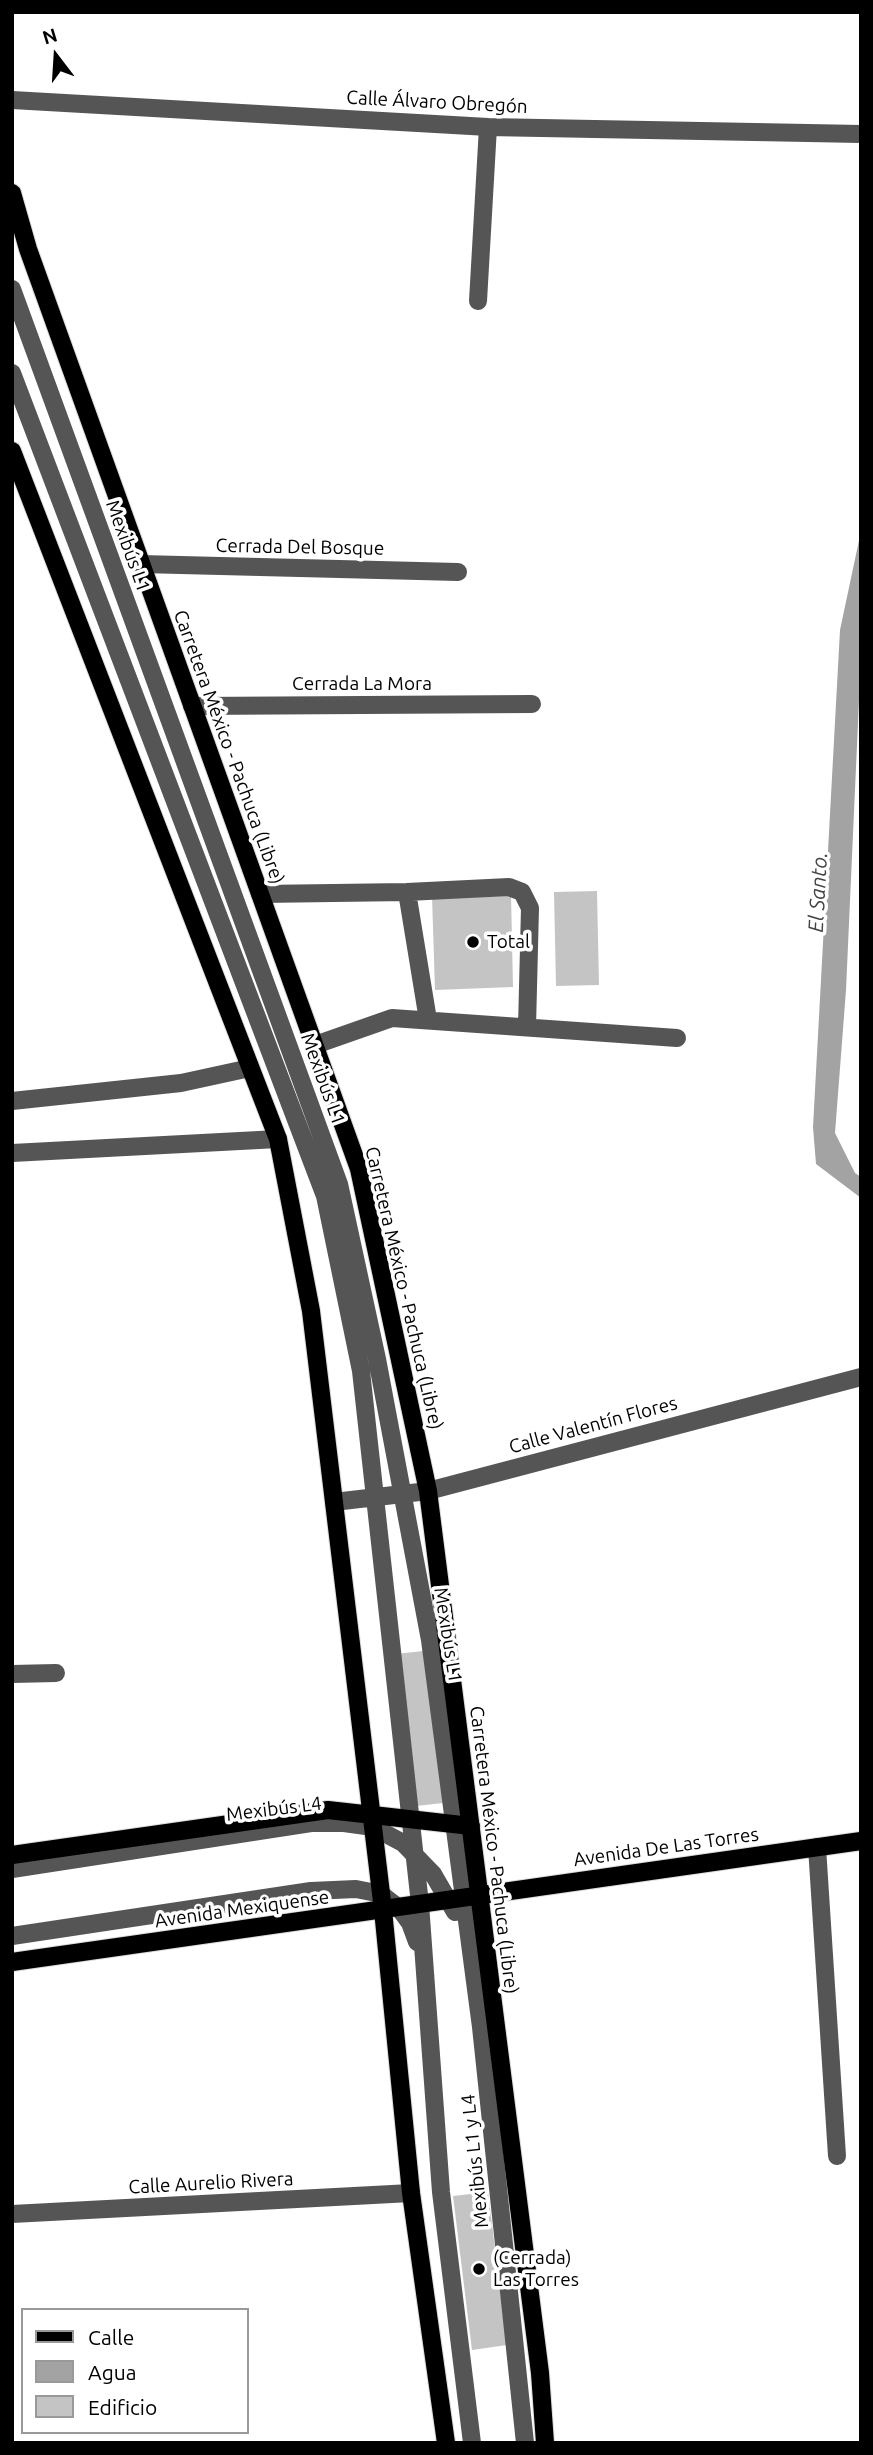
<!DOCTYPE html>
<html>
<head>
<meta charset="utf-8">
<style>
  body { margin:0 }
  #map { position:relative; width:873px; height:2455px; overflow:hidden; background:#fff; font-family:Ubuntu,sans-serif }
  canvas { display:block }
  .frame { position:absolute; inset:0; border:14px solid #000; pointer-events:none }
  .legend { position:absolute; left:21px; top:2308px; width:228px; height:126px; box-sizing:border-box; background:#fff; border:2px solid #999; margin:0; padding:9px 12px; list-style:none; font-size:21px; color:#000 }
  .legend li { display:flex; align-items:center; gap:14px; height:35px }
  .legend b { width:35px; border:2px solid #999 }
  .north { position:absolute; left:21px; top:21px; width:70px; height:70px; -webkit-text-stroke:5px #fff; paint-order:stroke; rotate:343deg; font-size:19px; font-weight:700; line-height:28px; text-align:center; color:#000 }
  .north::after { content:''; display:block; margin:auto; width:24px; height:32px; background:#000; clip-path:polygon(50% 0,100% 100%,50% 72%,0 100%) }
</style>
</head>
<body>
<div id="map">
<canvas width="873" height="2455"></canvas>
<div class="frame"></div>
<ul class="legend">
<li><b style="height:9px;background:#000"></b>Calle</li>
<li><b style="height:19px;background:#a3a3a3"></b>Agua</li>
<li><b style="height:19px;background:#c4c4c4"></b>Edificio</li>
</ul>
<div class="north">N</div>
</div>
<script>
const ctx = document.querySelector('canvas').getContext('2d');
ctx.lineJoin = 'round';
function fill(path, color) {
  ctx.fillStyle = color;
  ctx.fill(path, 'evenodd');
}
function poly(rows) {
  const path = new Path2D();
  for (const r of rows) {
    path.moveTo(r[0], r[1]);
    for (let i = 2; i < r.length; i += 2) path.lineTo(r[i], r[i + 1]);
  }
  return path;
}
function trace(path, color, width, dash) {
  ctx.strokeStyle = color;
  ctx.lineWidth = width;
  ctx.lineCap = dash ? 'butt' : 'round';
  ctx.setLineDash(dash || []);
  ctx.stroke(path);
}
function drawText(font, color, halo, rows, align = 'center') {
  ctx.font = font + ' Ubuntu,sans-serif';
  ctx.lineWidth = 7;
  ctx.setLineDash([]);
  ctx.textBaseline = 'middle';
  ctx.strokeStyle = halo;
  ctx.fillStyle = color;
  for (const [text, x, y, turn = 0] of rows) {
    ctx.save();
    ctx.translate(x, y);
    ctx.rotate((+turn || 0) * Math.PI / 180);
    ctx.textAlign = isNaN(turn) ? turn : align;
    if (halo) ctx.strokeText(text, 0, 0);
    ctx.fillText(text, 0, 0);
    ctx.restore();
  }
}
fill(poly([
  [861,531,861,656,846,990,835,1133,855,1173,861,1177,861,1198,816,1164,813,1127,840,630]
]), '#a3a3a3');
fill(poly([
  [597,891,599,985,556,986,554,892],
  [511,894,513,987,435,990,432,896],
  [423,1651,443,1803,416,1806,396,1654],
  [488,2192,507,2345,472,2350,453,2196]
]), '#c4c4c4');
const major = poly([
  [12,193,28,249,359,1169,428,1491,540,2373,545,2443],
  [12,451,278,1139,311,1311,383,1910,411,2193,446,2443],
  [12,1855,328,1810,471,1826],
  [12,1962,861,1841]
]);
trace(major, '#dbdbdb', 20);
trace(poly([
  [12,100,488,127,861,134],
  [12,289,339,1184,377,1359,430,1640,481,2027,525,2443],
  [478,301,488,127],
  [12,373,325,1196,361,1371,420,1904,441,2192,472,2443],
  [141,564,458,572],
  [192,706,532,704],
  [407,892,509,887,522,892,530,908,527,1027],
  [260,894,407,892,428,1020],
  [315,1045,392,1018,677,1038],
  [12,1101,181,1083,250,1068],
  [12,1153,278,1139],
  [334,1502,428,1491,861,1377],
  [12,1674,56,1673],
  [817,1847,837,2156],
  [12,1869,311,1823,344,1823,373,1827,403,1843,433,1874,455,1912],
  [12,1936,311,1891,356,1889,381,1894,399,1908,410,1923,417,1942],
  [12,2214,411,2193]
]), '#555', 18);
trace(major, '#000', 18);
for (const [x, y, r, color] of [
  [473,942,7,"#000"],
  [479,2269,7,"#000"]
]) {
  const dot = new Path2D();
  dot.arc(x, y, r, 0, 2 * Math.PI);
  ctx.fillStyle = color;
  ctx.fill(dot);
  trace(dot, '#fff', 2.5);
}
drawText('19px', '#000', '#fff', [
  ["Calle Álvaro Obregón",437,102,3],
  ["Mexibús L1",128,546,70],
  ["Cerrada Del Bosque",300,547,1],
  ["Cerrada La Mora",362,684],
  ["Carretera México - Pachuca (Libre)",229,747,70],
  ["Mexibús L1",323,1079,70],
  ["Carretera México - Pachuca (Libre)",404,1288,77],
  ["Calle Valentín Flores",593,1425,-15],
  ["Mexibús L1",448,1635,81],
  ["Mexibús L4",274,1809,-7],
  ["Avenida De Las Torres",666,1847,-8],
  ["Carretera México - Pachuca (Libre)",494,1850,83],
  ["Avenida Mexiquense",242,1909,-8],
  ["Mexibús L1 y L4",475,2161,-96],
  ["Calle Aurelio Rivera",211,2183,-3]
]);
drawText('19px', '#000', '#fff', [
  ["Total",487,942],
  ["(Cerrada)",493,2258],
  ["Las Torres",493,2280]
], 'left');
drawText('italic 21px', '#444', '#fff', [
  ["El Santo.",818,892,-87]
]);
</script>
</body>
</html>
